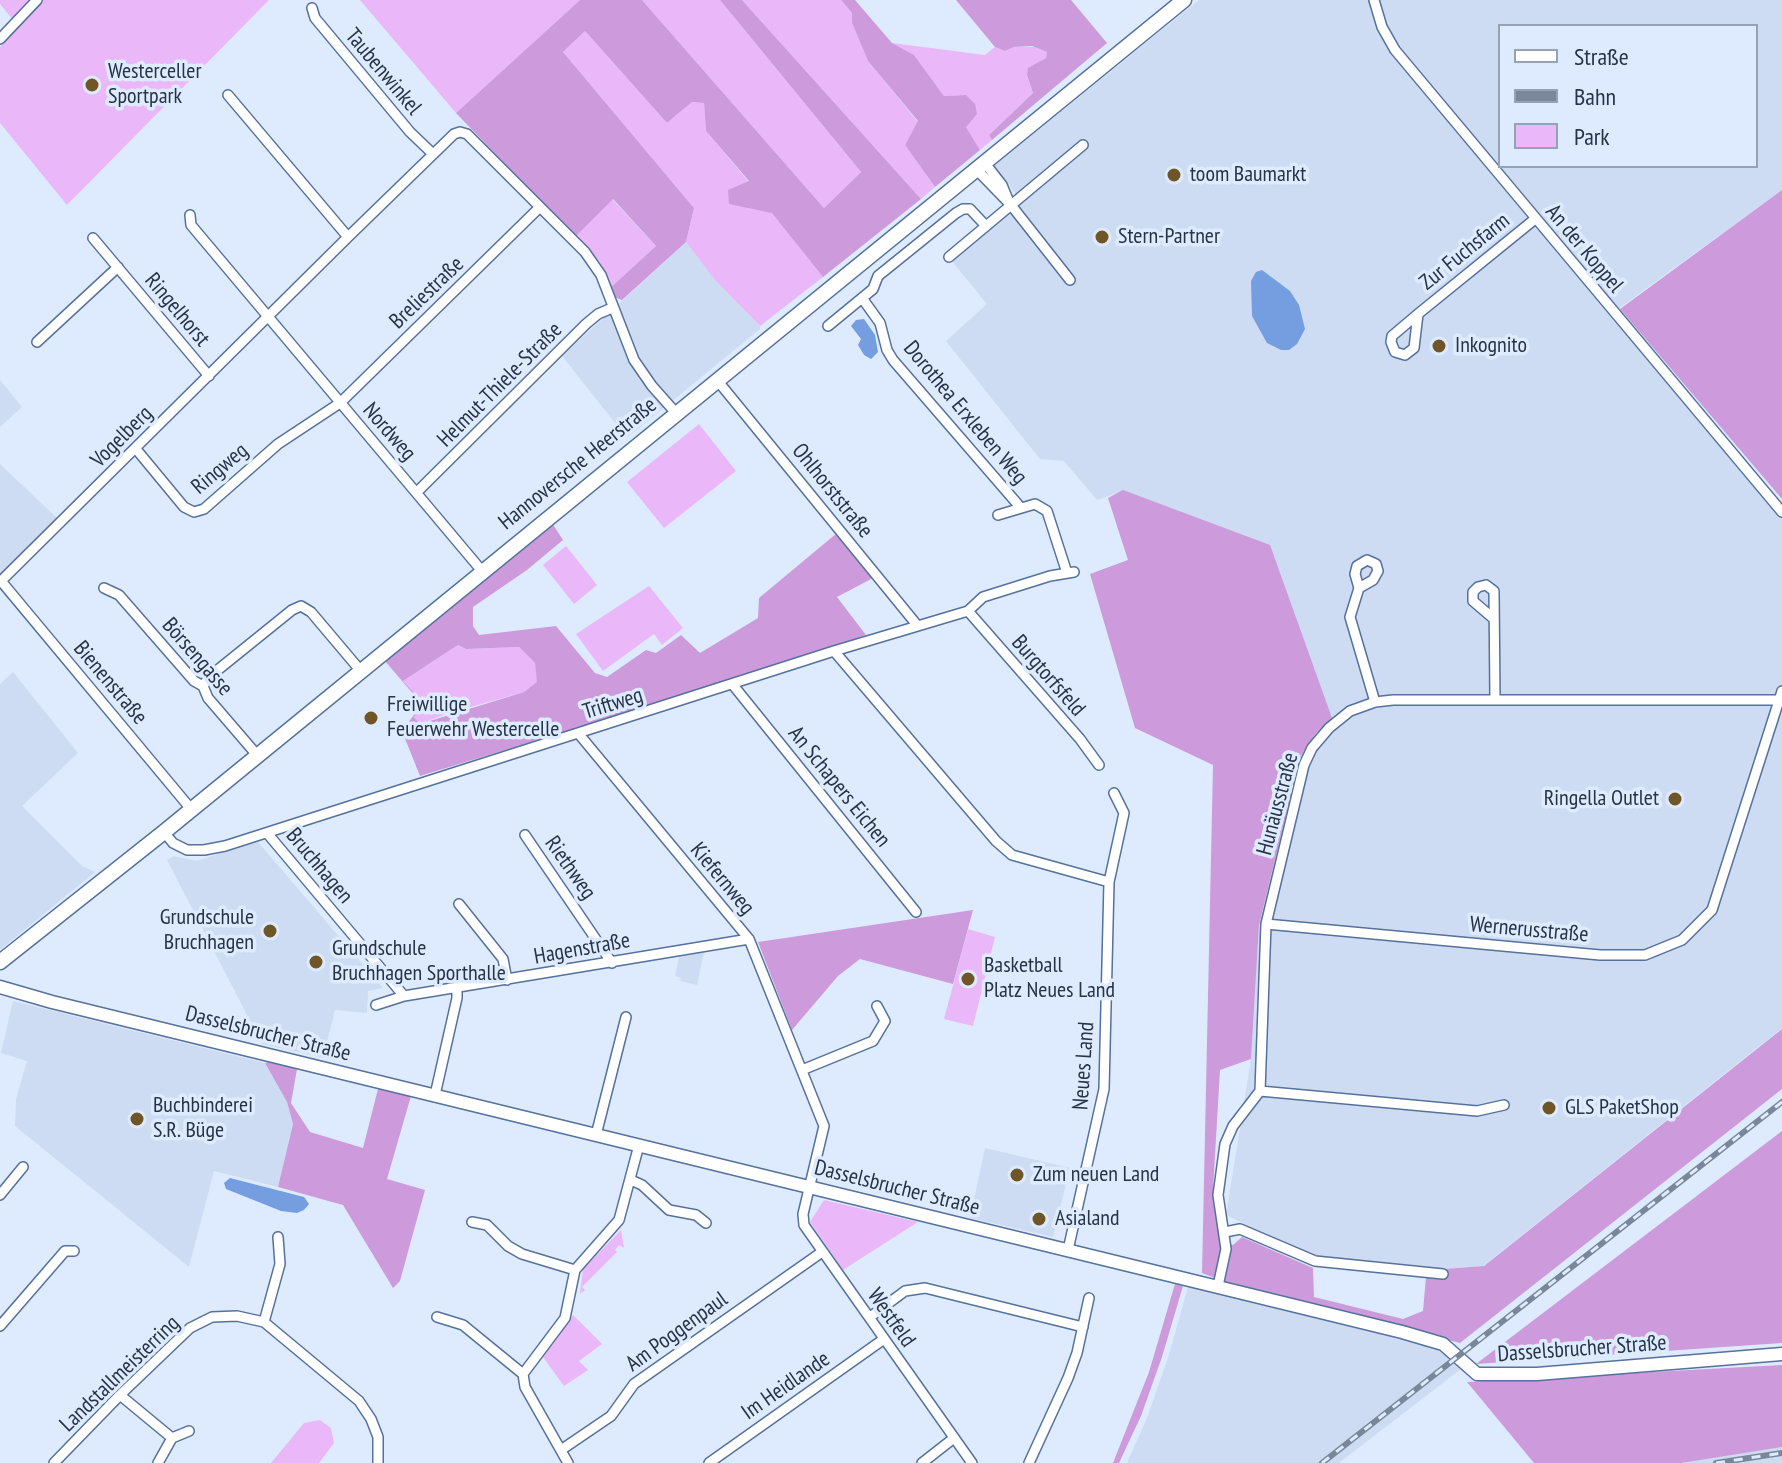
<!DOCTYPE html>
<html>
<head>
<meta charset="utf-8">
<style>
  body { margin:0 }
  #map { position:relative; width:1782px; height:1463px; overflow:hidden; background:#deebfe; font-family:"PT Sans Narrow",sans-serif }
  canvas { display:block }
  .legend { position:absolute; left:1498px; top:24px; width:260px; height:144px; box-sizing:border-box; background:#deebfe; border:2px solid #95a1b4; margin:0; padding:10px 14px; list-style:none; font-size:24px; color:#273346 }
  .legend li { display:flex; align-items:center; gap:16px; height:40px }
  .legend b { width:40px; border:2px solid #95a1b4 }
</style>
</head>
<body>
<div id="map">
<canvas width="1782" height="1463"></canvas>
<ul class="legend">
<li><b style="height:10px;background:#fff"></b>Straße</li>
<li><b style="height:10px;background:#7a879a"></b>Bahn</li>
<li><b style="height:22px;background:#eab8f8"></b>Park</li>
</ul>
</div>
<script>
const ctx = document.querySelector('canvas').getContext('2d');
ctx.lineJoin = 'round';
function fill(path, color) {
  ctx.fillStyle = color;
  ctx.fill(path, 'evenodd');
}
function poly(rows) {
  const path = new Path2D();
  for (const r of rows) {
    path.moveTo(r[0], r[1]);
    for (let i = 2; i < r.length; i += 2) path.lineTo(r[i], r[i + 1]);
  }
  return path;
}
function trace(path, color, width, dash) {
  ctx.strokeStyle = color;
  ctx.lineWidth = width;
  ctx.lineCap = dash ? 'butt' : 'round';
  ctx.setLineDash(dash || []);
  ctx.stroke(path);
}
function drawText(font, color, halo, rows, align = 'center') {
  ctx.font = font + ' "PT Sans Narrow",sans-serif';
  ctx.lineWidth = 7;
  ctx.setLineDash([]);
  ctx.textBaseline = 'middle';
  ctx.strokeStyle = halo;
  ctx.fillStyle = color;
  for (const [text, x, y, turn = 0] of rows) {
    ctx.save();
    ctx.translate(x, y);
    ctx.rotate((+turn || 0) * Math.PI / 180);
    ctx.textAlign = isNaN(turn) ? turn : align;
    if (halo) ctx.strokeText(text, 0, 0);
    ctx.fillText(text, 0, 0);
    ctx.restore();
  }
}
fill(poly([
  [1199,0,1782,0,1782,190,1611,314,1782,518,1782,1028,1483,1266,1450,1269,1309,1255,1226,1215,1251,1059,1259,925,1300,757,1316,733,1123,491,1097,500,1064,461,1040,459,946,341,987,304,951,260,1022,202,994,166],
  [1500,26,1756,26,1756,166,1500,166],
  [686,242,714,279,760,326,760,329,627,438,562,356],
  [0,380,22,407,0,427],
  [0,464,58,519,0,576],
  [13,672,78,753,22,806,82,866,95,872,0,950,0,684],
  [258,842,383,988,368,991,367,1013,335,1010,323,1058,262,1044,167,860,174,856,196,861],
  [704,952,697,985,680,981,681,978,675,976,679,957],
  [13,1001,265,1063,287,1102,293,1124,278,1187,214,1171,189,1267,15,1126,16,1099,27,1061,1,1053],
  [985,1148,1070,1168,1053,1237,970,1218],
  [1188,1287,1432,1347,1444,1354,1461,1369,1339,1463,1127,1463,1147,1418,1168,1358],
  [1782,1447,1782,1463,1681,1463,1724,1455]
]), '#cddcf2');
fill(poly([
  [0,0,269,0,67,205,0,123,0,47,19,27,0,4],
  [360,0,580,0,456,113],
  [642,0,720,0,861,172,824,208],
  [742,0,841,0,852,13,852,23,868,61,918,122,905,145,935,187,921,199],
  [585,31,667,123,692,102,704,103,706,131,749,182,823,277,760,326,714,279,686,242,694,208,563,52],
  [892,43,985,55,995,47,1005,51,1014,47,1035,47,1047,52,1046,58,1027,75,1033,93,989,135,992,140,980,150,966,127,966,95,944,96,914,55],
  [612,199,656,246,610,288,600,262,575,237],
  [699,424,736,471,664,528,627,482],
  [566,546,597,585,574,604,543,565],
  [649,586,683,628,662,645,654,634,603,671,576,634],
  [458,645,466,649,519,647,535,663,538,682,524,692,446,714,420,724,414,717,423,704,403,681],
  [968,929,995,937,973,1026,944,1019],
  [824,1200,918,1222,843,1270,810,1222],
  [621,1230,624,1248,619,1245,615,1250,617,1252,582,1287,585,1290,580,1294,583,1269],
  [573,1315,602,1344,579,1361,588,1370,564,1386,543,1357],
  [320,1420,331,1428,334,1443,319,1463,271,1463,304,1423]
]), '#eab8f8');
fill(poly([
  [580,0,642,0,824,208,861,172,720,0,742,0,921,199,823,277,772,213,729,204,728,190,749,181,706,131,704,103,692,102,667,123,585,31,563,52,694,208,686,242,622,300,614,297,610,288,656,246,613,199,575,237,456,113],
  [841,0,855,0,892,43,914,55,944,96,966,95,975,104,977,114,966,127,980,150,935,187,905,145,918,121,868,61,852,23,852,13],
  [956,0,1071,0,1107,43,992,140,989,135,1033,93,1027,75,1028,68,1046,58,1047,52,1032,46,1014,47,1005,51,995,47],
  [1782,190,1782,499,1620,309],
  [1123,490,1270,545,1332,718,1316,733,1300,757,1259,925,1251,1059,1220,1070,1213,1189,1221,1241,1233,1245,1242,1237,1313,1268,1314,1297,1403,1319,1423,1311,1426,1277,1445,1278,1445,1269,1484,1266,1782,1029,1782,1089,1460,1343,1225,1282,1202,1273,1213,765,1135,728,1090,574,1128,560,1108,498],
  [552,523,563,540,527,570,473,607,473,626,479,635,556,626,595,673,607,677,646,650,656,653,681,635,700,653,758,618,759,598,837,533,873,578,837,597,866,635,731,681,420,776,402,731,422,704,384,660],
  [458,645,466,649,519,647,535,663,537,682,524,692,420,724,414,717,424,704,403,681],
  [973,910,953,984,860,959,838,976,792,1030,758,942],
  [269,1062,297,1069,291,1103,310,1132,363,1148,378,1089,411,1096,387,1179,425,1190,403,1270,400,1281,393,1288,343,1205,278,1187,293,1124,287,1102,265,1063],
  [1782,1131,1782,1343,1476,1364],
  [1175,1284,1183,1286,1162,1357,1141,1416,1119,1463,1113,1463,1149,1372],
  [1782,1365,1782,1447,1681,1463,1534,1463,1467,1382]
]), '#cd9adc');
fill(poly([
  [1262,270,1290,291,1299,305,1305,329,1297,344,1289,350,1281,350,1267,343,1252,316,1251,281,1256,272],
  [864,319,875,335,878,352,871,359,864,355,858,345,861,339,851,326,856,320],
  [230,1178,304,1197,309,1204,304,1210,297,1213,281,1211,226,1189,224,1183]
]), '#749edf');
const street = poly([
  [1374,0,1382,27,1395,50,1782,512],
  [312,8,315,18,410,132,433,154],
  [0,39,37,0],
  [228,95,348,237],
  [984,162,1002,185,1009,202],
  [976,169,1011,205,1070,280],
  [190,215,191,225,482,571],
  [93,238,209,376],
  [949,257,1083,145],
  [862,298,880,323,887,350,893,360,1021,508],
  [1418,314,1414,348,1405,355,1395,352,1391,342,1392,336,1418,314,1535,219],
  [828,326,873,289,878,276,956,213,963,209,970,209,986,226],
  [37,342,118,267],
  [717,380,917,625],
  [136,449,184,507,194,512,204,509,278,444,340,403,539,208],
  [417,492,586,324,598,314,612,308],
  [998,515,1035,504,1047,511,1067,573],
  [1,581,191,809],
  [0,582,348,237,454,134,460,132,467,134,585,252,601,275,634,360,652,386,676,413],
  [104,588,119,595,194,681,203,686,208,698,257,755],
  [1359,588,1373,580,1378,571,1376,564,1367,560,1357,566,1355,574,1359,588,1350,617,1375,702],
  [968,611,1080,739,1099,765],
  [1494,619,1473,601,1473,592,1478,587,1486,585,1494,591,1495,700],
  [834,651,996,841,1012,855,1109,882,1104,1089,1068,1250],
  [733,685,916,912],
  [203,686,209,677,292,610,301,606,311,612,360,670],
  [578,733,749,939,824,1126,803,1214,804,1225,972,1463],
  [164,832,173,843,187,850,204,850,225,846,834,651,968,611,983,597,1050,576,1074,572],
  [267,833,404,996],
  [525,835,612,963],
  [1109,882,1124,813,1114,793],
  [459,904,503,959,507,980],
  [1266,924,1600,955,1645,955,1682,940,1712,910,1782,691],
  [376,1005,404,996,749,939],
  [802,1070,873,1041,885,1021,877,1006],
  [1260,1091,1477,1111,1504,1105],
  [435,1095,457,998,457,988],
  [596,1135,626,1017],
  [631,1180,642,1185,669,1210,696,1215,706,1223],
  [0,1195,23,1167],
  [472,1222,487,1225,508,1246,522,1254,575,1270],
  [1225,1232,1240,1229,1315,1261,1443,1274],
  [1218,1286,1226,1249,1218,1195,1225,1144,1233,1126,1260,1091,1266,924,1304,765,1312,748,1329,728,1350,711,1375,702,1393,700,1779,700],
  [437,1317,463,1325,523,1374,525,1387,568,1463],
  [870,1317,905,1291,925,1288,1083,1327],
  [264,1322,280,1264,278,1237],
  [0,1326,65,1251,74,1251],
  [523,1374,565,1318,575,1270,619,1220,639,1145],
  [120,1395,172,1438,158,1463],
  [172,1438,189,1431],
  [561,1450,611,1416,634,1384,822,1252],
  [54,1463,120,1395,190,1328,212,1317,237,1316,264,1322,359,1401,371,1419,378,1437,378,1463],
  [709,1463,884,1339],
  [922,1463,954,1438],
  [1029,1463,1068,1378,1077,1353,1089,1298]
]);
const secondary = poly([
  [0,987,52,1002,1402,1332,1443,1344,1477,1374,1537,1374,1782,1354]
]);
const primary = poly([
  [0,962,164,832,1184,0]
]);
trace(street, '#55719c', 12);
trace(secondary, '#55719c', 15);
trace(primary, '#55719c', 17);
trace(street, '#fff', 9);
trace(secondary, '#fff', 12);
trace(primary, '#fff', 14);
const rail = poly([
  [1322,1463,1782,1102],
  [1716,1463,1782,1453]
]);
trace(rail, '#7a879a', 6);
trace(rail, '#deebfe', 3, [9]);
for (const [x, y, r, color] of [
  [92,85,8,"#705527"],
  [1174,175,8,"#705527"],
  [1102,237,8,"#705527"],
  [1439,346,8,"#705527"],
  [371,718,8,"#705527"],
  [1675,799,8,"#705527"],
  [270,931,8,"#705527"],
  [316,962,8,"#705527"],
  [968,979,8,"#705527"],
  [1549,1108,8,"#705527"],
  [137,1119,8,"#705527"],
  [1017,1175,8,"#705527"],
  [1039,1219,8,"#705527"]
]) {
  const dot = new Path2D();
  dot.arc(x, y, r, 0, 2 * Math.PI);
  ctx.fillStyle = color;
  ctx.fill(dot);
  trace(dot, '#deebfe', 3);
}
drawText('22px', '#273346', '#deebfe', [
  ["Westerceller",108,72],
  ["Sportpark",108,97],
  ["toom Baumarkt",1190,175],
  ["Stern-Partner",1118,237],
  ["Inkognito",1455,346],
  ["Freiwillige",387,705],
  ["Feuerwehr Westercelle",387,730],
  ["Ringella Outlet",1659,799,"right"],
  ["Grundschule",254,918,"right"],
  ["Bruchhagen",254,943,"right"],
  ["Grundschule",332,949],
  ["Bruchhagen Sporthalle",332,974],
  ["Basketball",984,966],
  ["Platz Neues Land",984,991],
  ["Buchbinderei",153,1106],
  ["S.R. Büge",153,1131],
  ["GLS PaketShop",1565,1108],
  ["Zum neuen Land",1033,1175],
  ["Asialand",1055,1219]
], 'left');
drawText('22px', '#273346', '#deebfe', [
  ["Taubenwinkel",383,72,50],
  ["An der Koppel",1584,249,50],
  ["Zur Fuchsfarm",1465,252,-39],
  ["Breliestraße",427,293,-44],
  ["Ringelhorst",177,310,50],
  ["Helmut-Thiele-Straße",500,385,-45],
  ["Dorothea Erxleben Weg",965,413,50],
  ["Nordweg",389,432,49],
  ["Vogelberg",122,437,-45],
  ["Hannoversche Heerstraße",578,464,-39],
  ["Ringweg",220,469,-40],
  ["Ohlhorststraße",832,491,51],
  ["Börsengasse",197,657,49],
  ["Burgtorfsfeld",1048,676,49],
  ["Bienenstraße",110,683,50],
  ["Triftweg",613,704,-17],
  ["An Schapers Eichen",839,787,51],
  ["Hunäusstraße",1278,804,-75],
  ["Bruchhagen",319,866,50],
  ["Riethweg",570,868,55],
  ["Kiefernweg",722,879,50],
  ["Wernerusstraße",1529,930,5],
  ["Hagenstraße",582,949,-10],
  ["Dasselsbrucher Straße",268,1034,14],
  ["Neues Land",1084,1066,-86],
  ["Dasselsbrucher Straße",897,1188,14],
  ["Westfeld",891,1318,55],
  ["Am Poggenpaul",677,1332,-36],
  ["Dasselsbrucher Straße",1582,1349,-4],
  ["Landstallmeisterring",120,1374,-44],
  ["Im Heidlande",786,1386,-35]
]);
</script>
</body>
</html>
